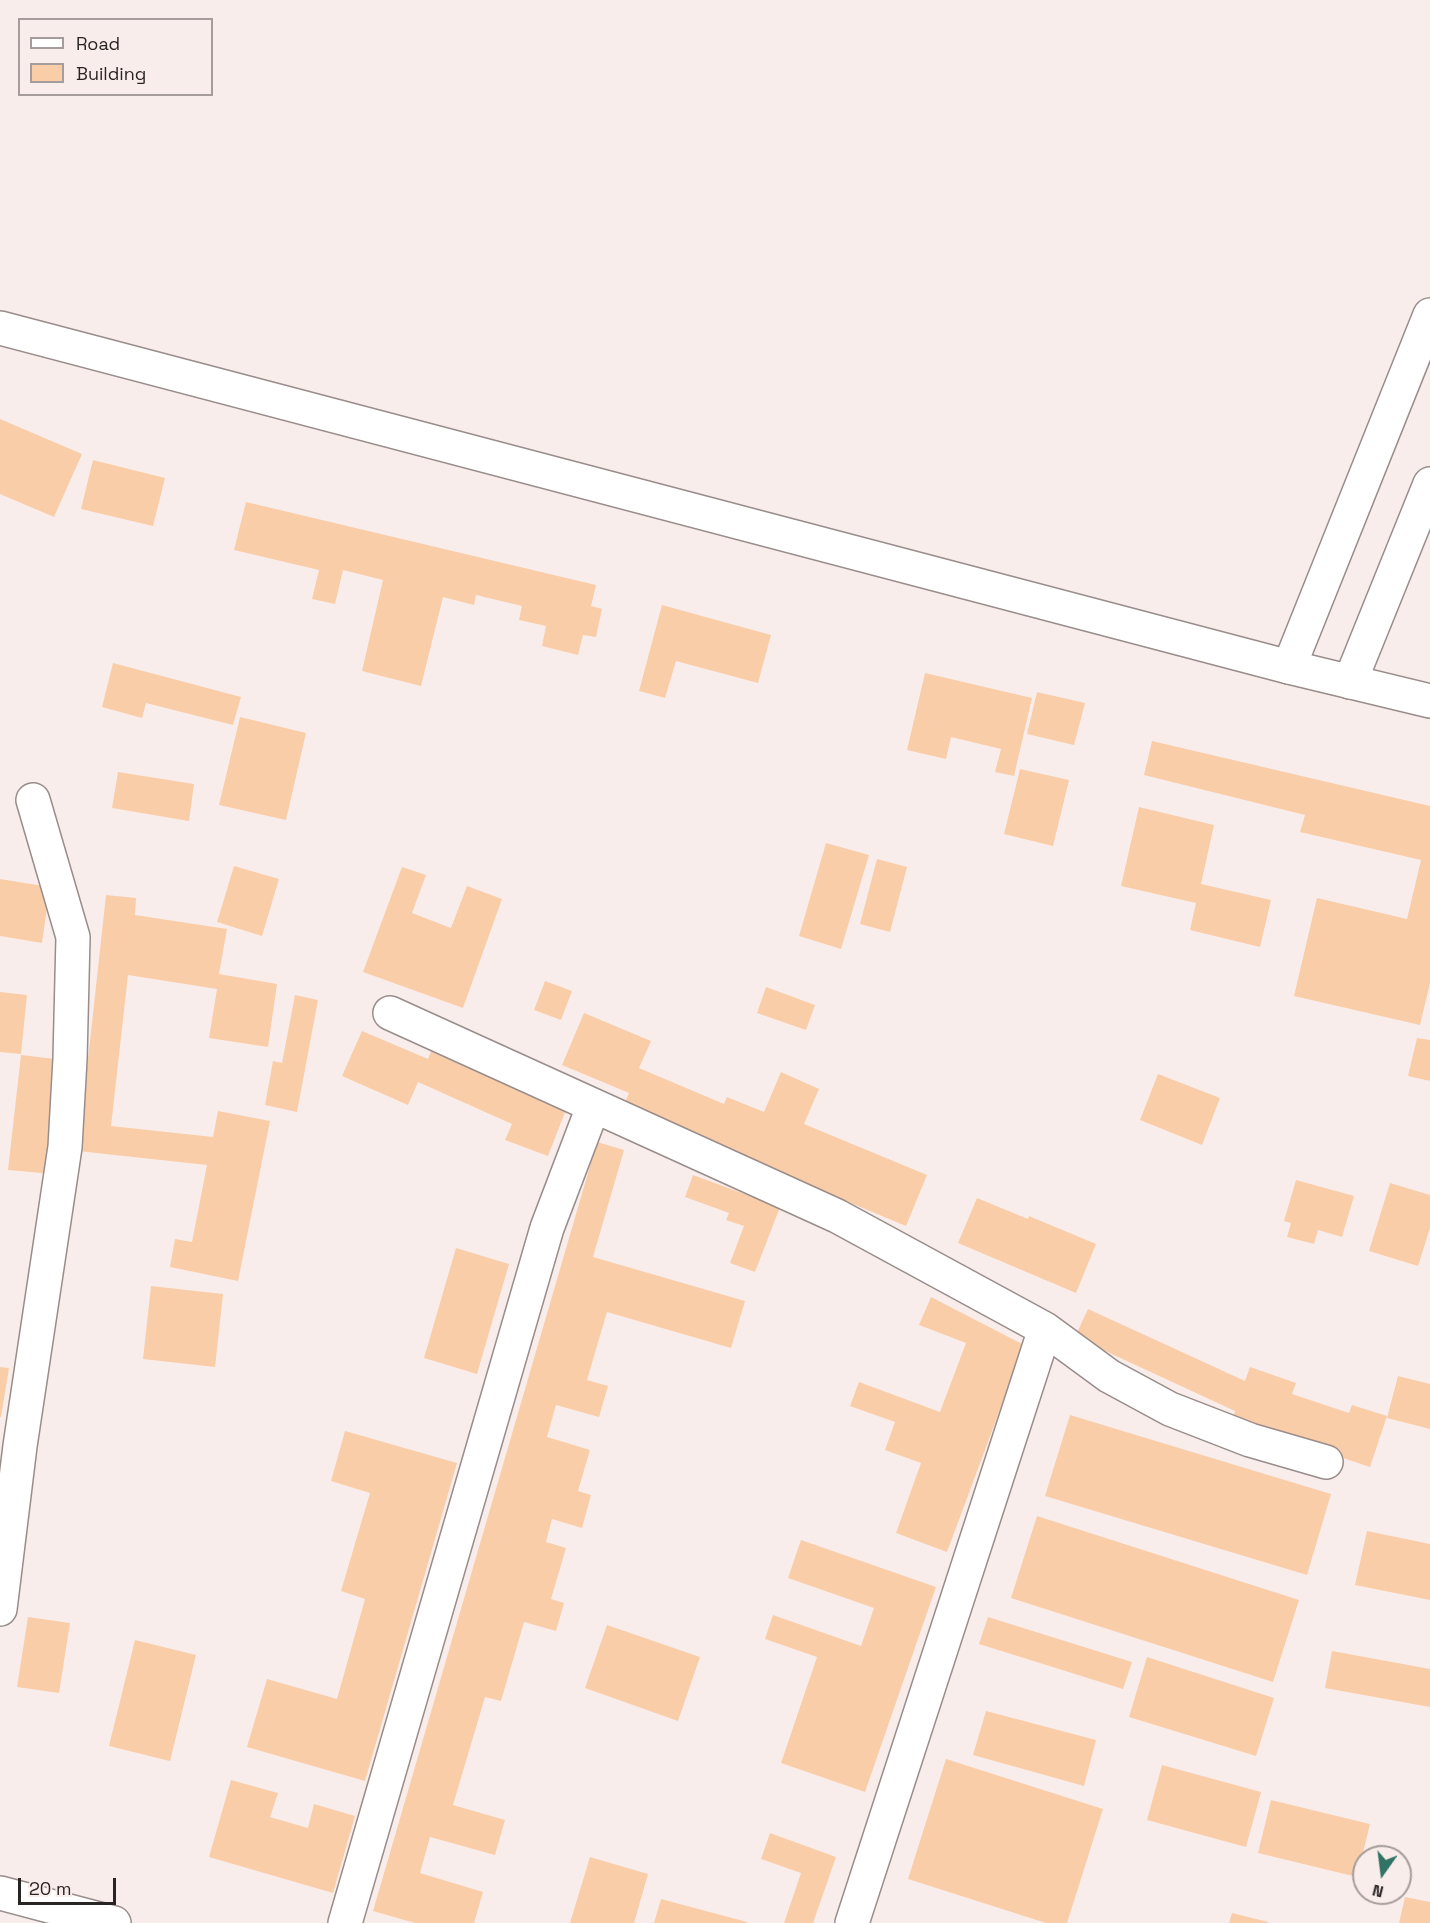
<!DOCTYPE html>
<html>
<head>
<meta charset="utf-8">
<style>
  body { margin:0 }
  #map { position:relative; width:1430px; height:1923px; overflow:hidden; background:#f9edeb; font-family:"Space Grotesk",sans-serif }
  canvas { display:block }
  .legend { position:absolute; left:18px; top:18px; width:195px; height:78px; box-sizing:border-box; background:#f9edeb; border:2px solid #a59d9b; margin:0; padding:8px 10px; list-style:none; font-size:18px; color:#282423 }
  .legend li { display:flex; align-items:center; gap:12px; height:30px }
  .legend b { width:30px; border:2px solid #a59d9b }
  .north { position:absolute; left:1352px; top:1845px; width:60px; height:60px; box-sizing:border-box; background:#f9edeb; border:2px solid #a59d9b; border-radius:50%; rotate:194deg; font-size:16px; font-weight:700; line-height:24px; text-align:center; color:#282423 }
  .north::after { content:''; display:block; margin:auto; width:21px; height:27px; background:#317364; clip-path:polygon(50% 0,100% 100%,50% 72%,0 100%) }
  .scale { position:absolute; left:18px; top:1878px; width:98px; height:27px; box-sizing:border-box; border:3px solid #282423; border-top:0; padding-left:8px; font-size:18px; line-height:21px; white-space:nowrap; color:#282423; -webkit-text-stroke:4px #f9edeb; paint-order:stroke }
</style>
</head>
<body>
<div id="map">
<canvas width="1430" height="1923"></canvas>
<ul class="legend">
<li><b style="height:8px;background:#fff"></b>Road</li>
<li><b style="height:16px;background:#facda9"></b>Building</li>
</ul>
<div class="north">N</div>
<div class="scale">20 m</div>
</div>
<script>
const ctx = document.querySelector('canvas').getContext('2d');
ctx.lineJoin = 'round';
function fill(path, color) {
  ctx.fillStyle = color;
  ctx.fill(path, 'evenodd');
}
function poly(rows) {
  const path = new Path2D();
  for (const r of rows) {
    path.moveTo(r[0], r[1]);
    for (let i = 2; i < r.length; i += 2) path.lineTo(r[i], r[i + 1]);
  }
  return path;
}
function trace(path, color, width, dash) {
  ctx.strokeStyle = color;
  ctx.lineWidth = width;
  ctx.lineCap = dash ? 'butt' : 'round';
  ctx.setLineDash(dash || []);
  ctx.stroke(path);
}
fill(poly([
  [0,419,82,454,54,517,0,494],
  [93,460,165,478,153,526,81,509],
  [246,502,596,585,591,606,602,609,596,637,583,635,578,655,542,646,546,626,519,620,522,606,476,595,474,605,443,597,421,686,362,671,383,580,343,570,335,604,312,599,319,570,234,550],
  [662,605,771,635,758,683,676,661,665,698,639,691],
  [113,663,241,697,233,725,146,703,142,718,102,707],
  [925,673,1032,698,1014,776,995,772,1001,749,951,737,946,759,907,750],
  [1037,692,1085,703,1074,745,1027,734],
  [240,717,306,733,286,820,219,805],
  [1152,741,1430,806,1430,983,1420,1025,1294,996,1317,898,1407,919,1421,860,1300,832,1305,815,1144,775],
  [1020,769,1069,780,1053,846,1004,834],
  [118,772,194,784,189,821,112,808],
  [1139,807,1214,825,1201,884,1271,900,1260,947,1190,930,1196,903,1121,886],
  [826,843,869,855,841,949,799,936],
  [877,859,907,867,890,932,860,924],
  [234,866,279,879,262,936,217,922],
  [402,867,426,875,412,913,451,928,467,886,502,899,463,1008,363,972],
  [0,879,50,887,42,943,0,936],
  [106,895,136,898,135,915,227,929,219,974,277,984,268,1047,209,1038,217,989,128,975,111,1126,213,1137,218,1111,270,1121,238,1281,170,1267,175,1239,192,1242,207,1165,78,1151],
  [545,981,572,991,561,1020,534,1010],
  [766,987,815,1005,806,1030,757,1013],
  [0,992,27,995,21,1054,0,1052],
  [295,995,318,1000,297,1112,265,1105,273,1061,282,1063],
  [584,1013,651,1041,639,1068,724,1104,727,1097,764,1112,781,1072,819,1089,804,1124,927,1175,906,1226,762,1166,620,1114,629,1093,562,1065],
  [362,1031,428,1059,432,1049,567,1107,548,1156,505,1140,512,1124,418,1082,408,1105,342,1076],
  [1417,1038,1430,1040,1430,1081,1408,1076],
  [21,1055,64,1060,52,1174,8,1170],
  [1158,1074,1220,1098,1202,1145,1140,1120],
  [597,1142,624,1150,593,1257,745,1301,731,1348,607,1312,587,1380,608,1386,599,1417,556,1405,547,1437,590,1450,578,1491,591,1495,582,1528,552,1519,546,1542,566,1548,551,1599,564,1603,556,1631,524,1622,501,1701,485,1697,453,1805,505,1820,495,1855,430,1837,420,1873,483,1892,474,1923,415,1923,373,1911],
  [693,1175,780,1207,755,1272,730,1263,744,1226,726,1220,729,1213,685,1197],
  [1296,1180,1354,1196,1342,1237,1318,1230,1314,1244,1287,1237,1291,1223,1284,1221],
  [1390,1183,1430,1195,1430,1228,1418,1266,1369,1251],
  [977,1198,1028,1219,1029,1216,1096,1244,1076,1293,958,1243],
  [456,1248,509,1264,477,1374,424,1358],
  [151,1286,223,1294,215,1367,143,1359],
  [931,1297,1024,1345,947,1552,896,1533,921,1463,885,1450,895,1422,850,1406,859,1382,940,1412,966,1343,919,1325],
  [1088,1309,1245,1381,1250,1367,1296,1383,1292,1394,1349,1413,1352,1405,1387,1416,1370,1467,1232,1421,1235,1411,1075,1337],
  [0,1367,9,1368,1,1417,0,1417],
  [1398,1376,1430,1384,1430,1429,1387,1418],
  [1070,1415,1331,1494,1307,1575,1045,1496],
  [345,1431,457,1463,365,1781,247,1747,267,1679,337,1699,365,1599,341,1591,370,1493,331,1481],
  [1037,1516,1299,1600,1273,1682,1011,1598],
  [1367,1531,1430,1544,1430,1600,1355,1585],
  [801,1540,936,1587,865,1792,781,1763,817,1657,765,1639,773,1615,861,1646,874,1608,788,1578],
  [28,1617,70,1623,59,1693,17,1687],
  [988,1617,1132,1662,1123,1689,979,1644],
  [607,1625,700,1657,678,1721,585,1688],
  [135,1640,196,1655,170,1761,109,1746],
  [1332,1651,1430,1669,1430,1707,1325,1688],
  [1147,1657,1274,1698,1256,1756,1129,1717],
  [986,1711,1096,1740,1084,1786,973,1755],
  [946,1759,1103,1809,1067,1923,1046,1923,908,1879],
  [1162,1765,1261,1792,1246,1847,1147,1820],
  [231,1780,278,1793,270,1817,308,1828,314,1804,355,1816,333,1893,209,1857],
  [1271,1800,1370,1824,1357,1877,1258,1853],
  [770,1833,836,1857,813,1923,784,1923,801,1873,761,1859],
  [590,1857,648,1874,634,1923,570,1923],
  [1405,1897,1430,1902,1430,1923,1399,1923],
  [661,1899,747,1922,747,1923,654,1923],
  [1232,1913,1268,1922,1268,1923,1229,1923]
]), '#facda9');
const minor = poly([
  [1289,667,1430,315],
  [1350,682,1430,484],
  [390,1013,837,1216,1045,1329,1109,1376,1170,1409,1250,1440,1326,1462],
  [0,1609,20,1446,65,1147,70,1059,73,937,33,800],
  [0,1893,114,1923],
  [345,1923,547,1228,593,1107],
  [852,1923,1045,1329]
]);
const major = poly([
  [0,328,1289,667,1430,701]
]);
trace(minor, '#988d8b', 36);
trace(major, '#988d8b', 36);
trace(minor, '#fff', 33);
trace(major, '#fff', 33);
</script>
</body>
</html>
